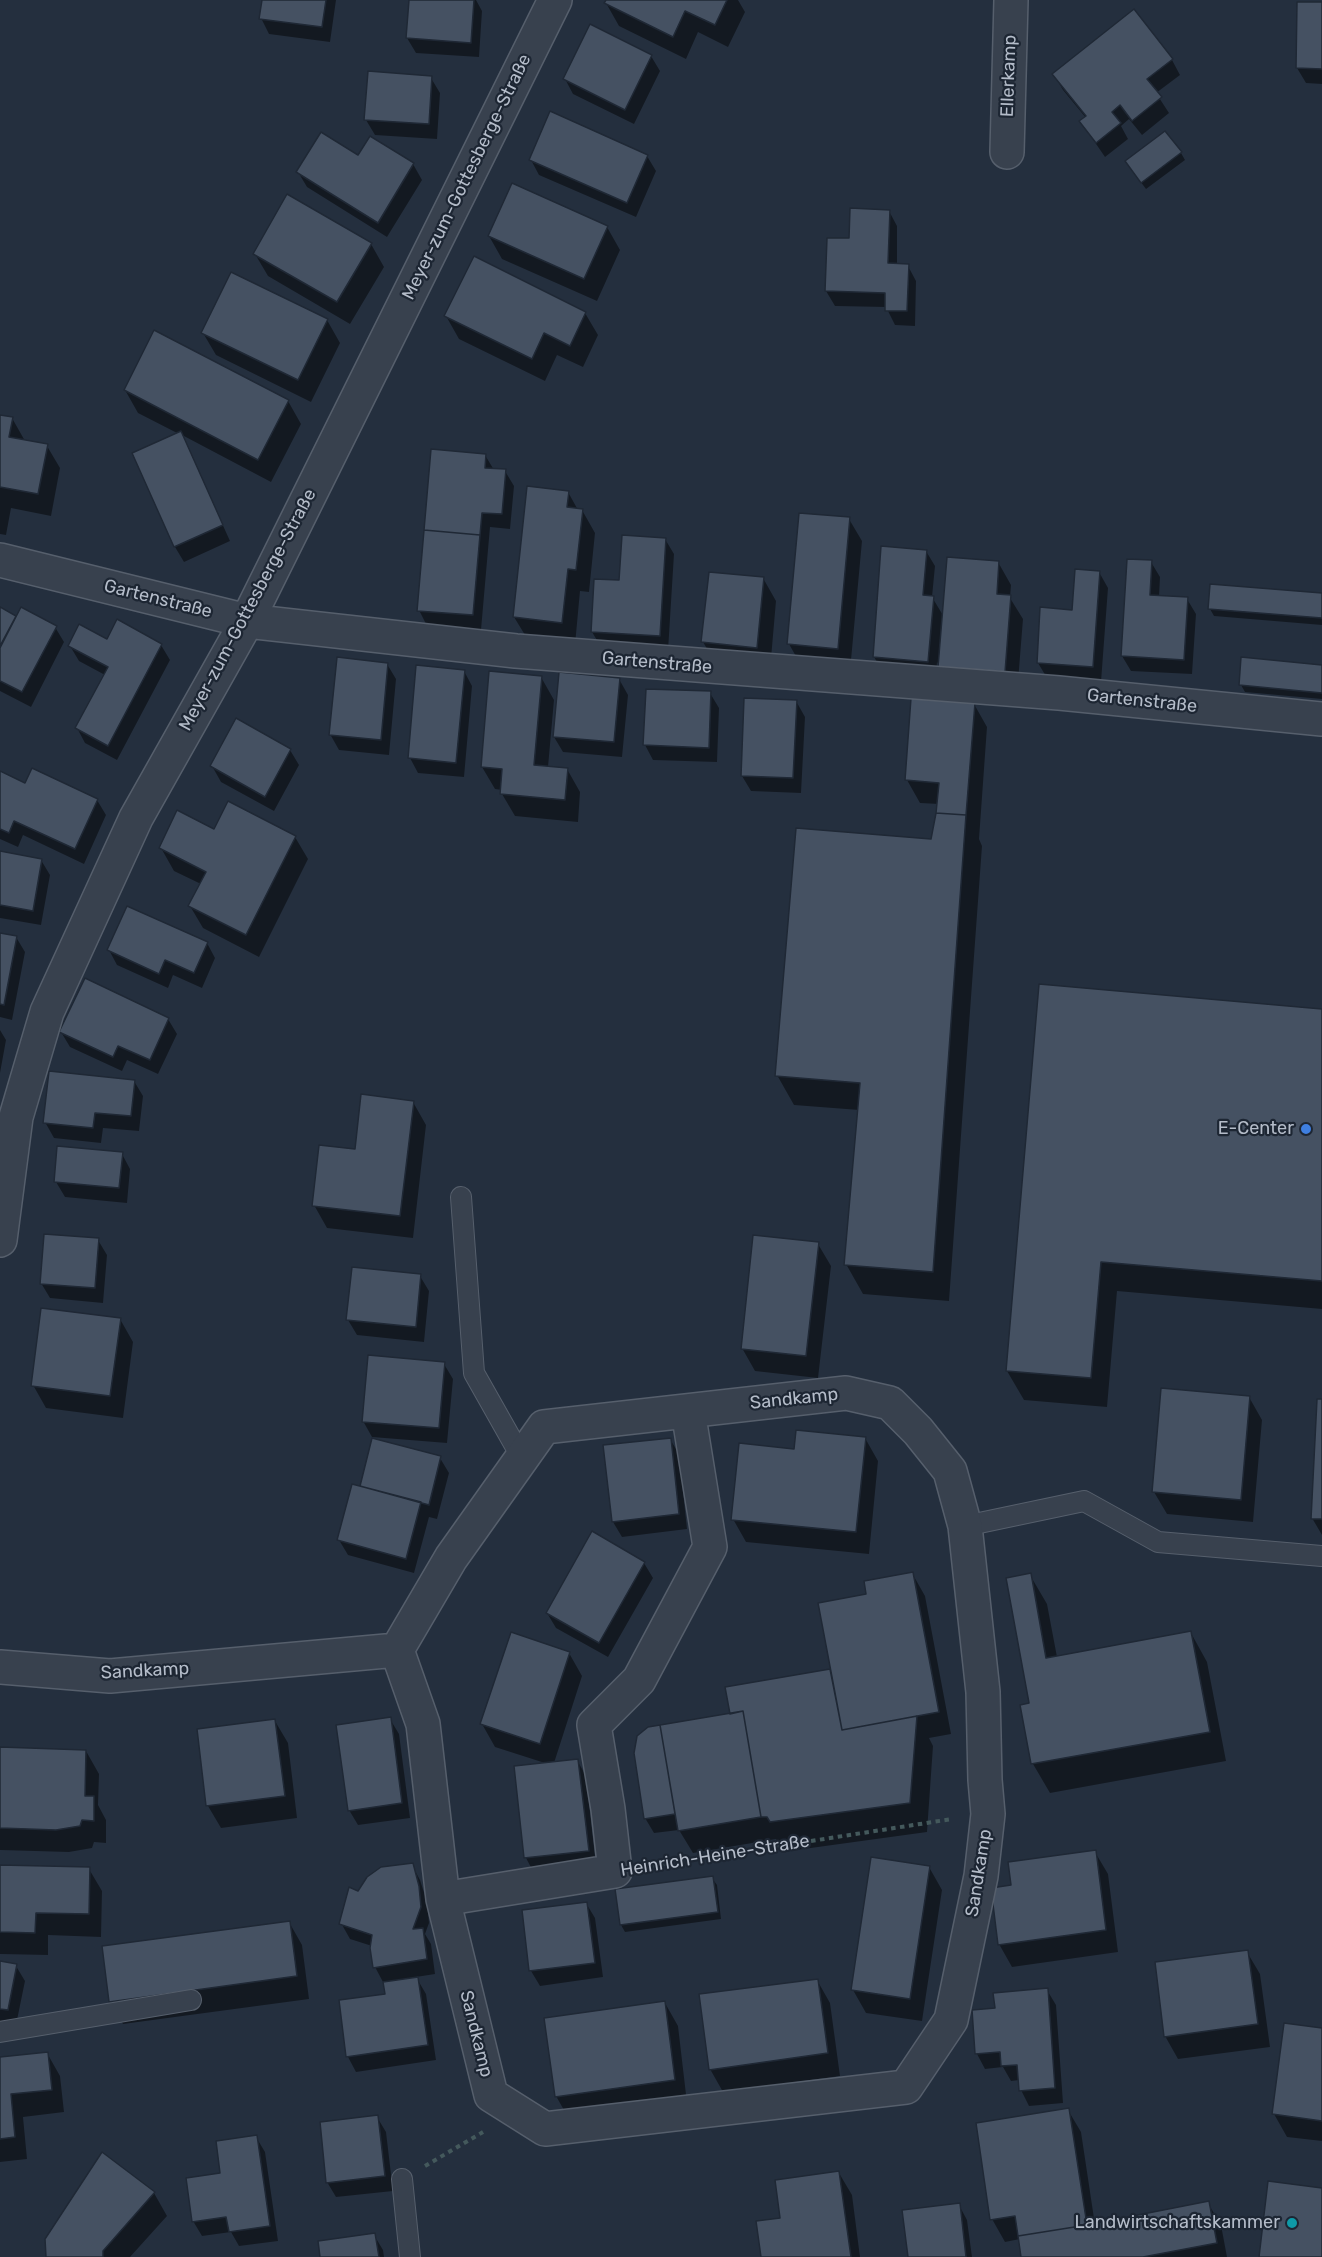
<!DOCTYPE html>
<html>
<head>
<meta charset="utf-8">
<style>
  body { margin:0 }
  canvas { display:block; background:#242f3e }
</style>
</head>
<body>
<canvas width="1322" height="2257"></canvas>
<script>
const ctx = document.querySelector('canvas').getContext('2d');
ctx.lineJoin = 'round';
function fill(path, color) {
  ctx.fillStyle = color;
  ctx.fill(path, 'evenodd');
}
function poly(rows) {
  const path = new Path2D();
  for (const r of rows) {
    path.moveTo(r[0], r[1]);
    for (let i = 2; i < r.length; i += 2) path.lineTo(r[i], r[i + 1]);
  }
  return path;
}
function trace(path, color, width, dash) {
  ctx.strokeStyle = color;
  ctx.lineWidth = width;
  ctx.lineCap = dash ? 'butt' : 'round';
  ctx.setLineDash(dash || []);
  ctx.stroke(path);
}
function drawText(font, color, halo, rows, align = 'center') {
  ctx.font = font + ' Rubik,sans-serif';
  ctx.lineWidth = 4.5;
  ctx.setLineDash([]);
  ctx.textBaseline = 'middle';
  ctx.strokeStyle = halo;
  ctx.fillStyle = color;
  for (const [text, x, y, turn = 0] of rows) {
    ctx.save();
    ctx.translate(x, y);
    ctx.rotate((+turn || 0) * Math.PI / 180);
    ctx.textAlign = isNaN(turn) ? turn : align;
    if (halo) ctx.strokeText(text, 0, 0);
    ctx.fillText(text, 0, 0);
    ctx.restore();
  }
}
fill(poly([
  [263,0,336,0,330,42,269,34,261,18],
  [410,0,476,0,482,11,479,57,416,53,407,38],
  [607,0,738,0,745,12,728,47,698,32,686,59,619,26,606,3],
  [1298,3,1322,4,1322,84,1306,83,1297,68],
  [651,56,660,71,634,124,573,94,565,79],
  [1172,60,1180,75,1156,93,1169,113,1142,135,1129,119,1121,126,1128,139,1105,157,1081,122,1086,118,1063,90,1054,75],
  [431,78,440,93,437,139,375,135,366,120],
  [370,138,413,164,422,180,387,237,307,187,298,172,359,157],
  [1181,153,1185,160,1146,189,1131,169],
  [647,156,656,171,636,217,539,175,531,160],
  [889,211,897,226,897,265,908,266,916,281,915,326,895,325,886,307,835,306,826,291,851,240],
  [607,227,620,250,597,301,502,259,489,236],
  [371,244,384,267,350,324,268,276,255,254],
  [585,313,598,335,583,367,557,355,545,381,459,339,446,316],
  [327,320,340,343,311,402,216,355,203,333],
  [125,390,288,401,301,424,271,482,182,435,230,541,184,562,175,547,134,454,179,434,138,413],
  [0,416,12,418,25,441,47,446,60,468,51,516,11,508,6,535,0,534],
  [485,455,494,470,505,471,514,486,510,529,490,527,481,630,427,626,419,610],
  [568,492,578,510,582,510,595,533,589,592,580,591,575,645,528,640,514,617],
  [849,519,862,541,850,671,802,667,789,644],
  [665,539,674,554,668,651,601,647,592,632,620,581],
  [882,548,926,551,935,566,932,597,944,617,998,562,1011,585,1010,598,1023,619,1017,694,953,690,937,662,936,676,883,672,874,657],
  [1151,562,1160,577,1159,597,1187,599,1196,614,1192,674,1131,671,1122,656],
  [1099,572,1108,588,1101,682,1047,678,1038,663],
  [763,578,776,601,770,670,716,664,703,642],
  [1322,594,1322,625,1214,616,1210,609],
  [0,609,17,618,55,627,64,642,31,707,0,691],
  [108,641,161,645,170,660,117,760,85,743,77,728,105,675,79,661,70,646],
  [387,664,396,679,389,755,339,750,330,734],
  [1322,666,1322,699,1245,692,1241,685],
  [464,671,472,686,464,777,418,773,410,758],
  [541,677,554,700,548,767,567,769,580,792,578,822,515,816,502,794,502,790,495,789,482,767],
  [619,679,628,695,622,757,563,752,554,737],
  [710,693,719,708,717,762,653,760,645,745],
  [912,700,974,704,987,727,979,839,982,846,949,1301,863,1294,846,1264,859,1110,794,1105,777,1075,932,841,939,804,920,803,907,780],
  [796,701,805,717,801,793,751,791,742,776],
  [290,750,299,765,274,811,221,782,212,766],
  [0,773,26,785,97,800,106,815,84,864,23,835,18,847,0,839],
  [214,831,295,837,308,859,259,957,203,928,190,906,201,884,174,871,161,848],
  [0,852,41,860,50,875,41,925,0,918],
  [0,934,16,937,25,952,12,1020,0,1017],
  [207,943,215,958,202,988,173,975,168,988,117,965,109,950],
  [1040,986,1322,1010,1322,1309,1117,1291,1107,1407,1024,1400,1007,1371],
  [168,1019,177,1034,158,1074,127,1060,122,1071,70,1047,61,1032],
  [0,1030,6,1040,0,1073],
  [134,1081,143,1096,139,1131,103,1128,101,1143,54,1138,45,1122],
  [413,1102,426,1125,413,1238,327,1228,314,1205,356,1151],
  [122,1154,130,1169,127,1203,65,1197,56,1182],
  [98,1240,107,1255,103,1303,50,1298,41,1283],
  [818,1244,831,1266,818,1378,755,1371,742,1348],
  [420,1276,429,1291,424,1342,357,1335,348,1320],
  [120,1319,133,1342,123,1418,46,1408,33,1385],
  [444,1364,453,1379,447,1443,372,1437,363,1421],
  [1249,1397,1262,1420,1253,1522,1167,1514,1154,1492],
  [1322,1401,1322,1535,1312,1518],
  [865,1438,878,1461,869,1554,746,1542,733,1519,796,1451],
  [670,1439,679,1454,687,1529,622,1537,613,1522],
  [373,1440,440,1458,449,1473,437,1519,429,1517,414,1573,348,1555,339,1540,361,1488],
  [644,1563,653,1578,608,1657,556,1628,547,1613],
  [912,1573,925,1596,951,1734,929,1738,933,1746,927,1832,789,1851,785,1845,780,1846,776,1839,693,1853,679,1830,654,1833,645,1818,649,1728,732,1715,829,1671,833,1677,868,1595],
  [1030,1575,1047,1604,1057,1657,1191,1633,1207,1662,1226,1761,1050,1793,1033,1764],
  [569,1653,582,1676,554,1763,577,1760,586,1776,596,1866,534,1873,526,1858,515,1767,548,1764,495,1747,482,1724],
  [390,1719,399,1734,410,1818,358,1825,349,1810],
  [275,1721,288,1743,297,1818,221,1828,208,1806],
  [0,1749,86,1751,99,1774,98,1805,106,1820,106,1843,94,1842,92,1848,69,1852,0,1850],
  [1095,1852,1108,1874,1118,1952,1012,1967,999,1944,1013,1887],
  [412,1865,420,1880,427,1902,429,1923,425,1934,431,1944,435,1974,416,1977,426,1994,436,2060,356,2072,348,2057,340,2001,386,1995,383,1982,375,1967,372,1946,350,1939,341,1923,358,1893],
  [0,1867,89,1869,102,1891,101,1937,48,1935,48,1955,0,1954],
  [929,1867,942,1890,922,2021,866,2013,853,1990],
  [712,1878,717,1885,721,1919,625,1932,621,1925],
  [586,1903,595,1918,603,1977,540,1986,531,1971],
  [289,1922,302,1945,309,1999,123,2024,110,2001],
  [1247,1952,1260,1974,1270,2047,1178,2059,1165,2036],
  [0,1962,16,1966,25,1981,16,2025,0,2021],
  [817,1980,830,2003,840,2076,723,2092,710,2069],
  [1047,1990,1056,2005,1063,2103,1029,2106,1021,2090,1020,2080,1011,2081,1003,2067,985,2069,977,2054,996,2009],
  [665,2003,678,2026,687,2103,569,2119,556,2096],
  [1322,2030,1322,2141,1287,2137,1274,2114],
  [47,2053,60,2076,64,2112,23,2117,27,2159,0,2162,0,2059],
  [1068,2110,1081,2132,1095,2225,1208,2203,1221,2225,1227,2257,1023,2257,1020,2239,1005,2242,992,2219],
  [377,2117,386,2132,393,2191,336,2197,327,2182],
  [256,2137,265,2152,278,2241,239,2246,231,2232,202,2236,193,2221,222,2174],
  [839,2173,852,2195,860,2257,762,2257,782,2219],
  [154,2193,167,2216,130,2257,48,2257],
  [959,2205,967,2220,972,2257,909,2257],
  [374,2235,383,2250,384,2257,322,2257]
]), '#0007');
const building = poly([
  [262,0,326,0,322,27,259,19,262,0],
  [409,0,474,0,471,43,406,38,409,0],
  [606,0,727,0,715,25,685,11,673,37,604,3,606,0],
  [1297,2,1322,2,1322,69,1296,68,1297,2],
  [1134,9,1173,59,1147,79,1162,97,1132,121,1120,105,1112,112,1121,123,1096,143,1079,121,1086,116,1052,74,1134,9],
  [590,24,652,55,625,110,563,79,590,24],
  [368,71,432,76,429,124,364,120,368,71],
  [550,111,648,155,627,203,529,160,550,111],
  [1165,131,1182,152,1141,183,1125,161,1165,131],
  [321,132,358,155,370,136,414,163,378,223,296,172,321,132],
  [512,183,608,226,584,279,488,236,512,183],
  [287,194,372,243,337,302,253,254,287,194],
  [850,208,890,210,888,263,909,264,907,311,885,311,885,293,825,291,827,238,849,238,850,208],
  [474,256,586,312,570,346,544,333,532,359,444,316,474,256],
  [231,272,328,319,298,380,201,333,231,272],
  [154,330,289,400,258,460,124,390,154,330],
  [0,415,13,417,9,437,48,444,38,494,0,487,0,415],
  [181,431,223,525,174,547,132,453,181,431],
  [431,449,486,454,485,468,506,469,502,514,482,513,480,535,424,530,431,449],
  [527,486,569,491,567,507,583,509,576,570,568,569,562,623,513,617,527,486],
  [799,513,850,517,838,649,787,644,799,513],
  [424,530,480,535,473,615,417,611,424,530],
  [622,535,666,538,660,636,591,632,594,579,619,580,622,535],
  [881,546,927,550,923,595,934,596,928,662,873,657,881,546],
  [947,557,999,561,997,594,1011,595,1005,672,938,667,947,557],
  [1127,559,1152,560,1150,595,1188,597,1184,660,1121,656,1127,559],
  [1075,569,1100,571,1093,667,1037,663,1040,607,1072,610,1075,569],
  [709,572,764,577,757,648,701,642,709,572],
  [1210,584,1322,593,1322,618,1208,609,1210,584],
  [0,607,16,616,0,646,0,607],
  [21,607,57,626,22,692,0,681,0,648,21,607],
  [117,619,162,644,108,746,75,728,108,667,68,646,79,624,107,639,117,619],
  [337,657,388,663,381,740,329,735,337,657],
  [1241,657,1322,665,1322,693,1239,685,1241,657],
  [416,665,465,670,456,763,408,758,416,665],
  [489,671,542,676,534,765,568,768,565,800,500,794,502,769,481,767,489,671],
  [559,672,620,678,614,742,553,737,559,672],
  [646,689,711,691,709,748,643,745,646,689],
  [744,698,797,700,793,778,741,776,744,698],
  [911,698,975,703,966,815,936,813,939,783,905,780,911,698],
  [236,718,291,749,265,797,210,766,236,718],
  [32,768,98,799,75,849,14,821,9,833,0,829,0,771,25,783,32,768],
  [228,801,296,836,246,935,188,906,206,872,159,848,177,810,214,829,228,801],
  [936,813,966,815,933,1272,844,1265,860,1083,775,1076,796,828,931,839,936,813],
  [0,851,42,859,33,911,0,905,0,851],
  [127,906,208,942,194,973,165,960,159,974,107,950,127,906],
  [0,933,17,936,4,1005,0,1004,0,933],
  [85,978,169,1018,150,1060,118,1046,113,1057,59,1032,85,978],
  [1039,984,1322,1009,1322,1281,1101,1262,1091,1378,1006,1371,1039,984],
  [49,1071,135,1080,131,1116,95,1113,93,1128,43,1123,49,1071],
  [361,1094,414,1101,400,1216,312,1206,319,1145,355,1149,361,1094],
  [57,1146,123,1152,119,1188,54,1182,57,1146],
  [44,1234,99,1238,95,1288,40,1284,44,1234],
  [753,1235,819,1242,806,1356,741,1349,753,1235],
  [352,1267,421,1274,416,1327,346,1320,352,1267],
  [41,1308,121,1318,110,1396,31,1386,41,1308],
  [368,1355,445,1362,439,1428,362,1422,368,1355],
  [1161,1388,1250,1396,1241,1500,1152,1492,1161,1388],
  [1317,1399,1322,1399,1322,1519,1311,1519,1317,1399],
  [796,1430,866,1437,856,1532,731,1520,739,1443,794,1449,796,1430],
  [372,1438,441,1456,429,1505,360,1486,372,1438],
  [671,1438,679,1514,612,1522,603,1445,671,1438],
  [352,1484,421,1502,406,1559,337,1540,352,1484],
  [592,1531,645,1562,599,1643,546,1613,592,1531],
  [913,1572,939,1712,842,1730,818,1603,866,1594,864,1581,913,1572],
  [1031,1573,1046,1658,1191,1631,1210,1732,1031,1764,1020,1705,1029,1703,1006,1578,1031,1573],
  [511,1632,570,1652,540,1744,480,1724,511,1632],
  [830,1669,842,1730,917,1716,910,1803,770,1822,767,1817,761,1817,743,1711,730,1714,725,1687,830,1669],
  [743,1711,761,1817,678,1831,660,1725,743,1711],
  [391,1717,402,1803,348,1811,336,1725,391,1717],
  [275,1719,285,1796,206,1806,197,1729,275,1719],
  [660,1725,675,1814,644,1819,634,1753,637,1736,648,1727,660,1725],
  [0,1747,86,1750,85,1796,94,1796,94,1821,82,1820,80,1826,56,1830,0,1828,0,1747],
  [578,1759,589,1851,524,1858,514,1766,578,1759],
  [1096,1850,1106,1930,998,1945,991,1888,1011,1885,1008,1862,1096,1850],
  [871,1857,930,1866,910,1999,851,1990,871,1857],
  [413,1863,419,1886,421,1907,413,1929,423,1928,427,1959,373,1968,370,1948,372,1935,339,1924,349,1887,358,1891,367,1877,381,1867,413,1863],
  [0,1865,90,1867,89,1914,36,1913,35,1933,0,1932,0,1865],
  [713,1876,718,1912,620,1925,615,1889,713,1876],
  [587,1902,595,1963,529,1971,522,1910,587,1902],
  [290,1921,297,1976,109,2002,102,1946,290,1921],
  [1248,1950,1258,2024,1164,2037,1155,1962,1248,1950],
  [0,1961,17,1964,8,2010,0,2009,0,1961],
  [418,1977,428,2045,346,2057,339,2000,385,1994,383,1982,418,1977],
  [818,1979,828,2053,709,2070,699,1994,818,1979],
  [1048,1988,1055,2088,1019,2091,1017,2065,1001,2066,1000,2052,975,2054,972,2010,995,2008,993,1993,1048,1988],
  [665,2001,675,2080,555,2097,544,2018,665,2001],
  [1284,2023,1322,2028,1322,2121,1272,2114,1284,2023],
  [48,2052,52,2090,11,2094,15,2137,0,2139,0,2057,48,2052],
  [1069,2108,1087,2225,1018,2236,1015,2216,990,2220,976,2123,1069,2108],
  [378,2115,385,2176,326,2183,320,2122,378,2115],
  [257,2135,270,2226,229,2232,226,2217,192,2222,186,2178,220,2173,216,2141,257,2135],
  [102,2152,155,2192,103,2251,103,2257,46,2257,45,2239,102,2152],
  [839,2171,851,2257,761,2257,756,2221,780,2218,775,2180,839,2171],
  [1268,2181,1322,2188,1322,2257,1259,2257,1268,2181],
  [1209,2201,1217,2243,1143,2257,1021,2257,1018,2236,1087,2225,1209,2201],
  [960,2203,966,2257,908,2257,902,2210,960,2203],
  [375,2233,379,2257,320,2257,318,2241,375,2233]
]);
fill(building, '#455162');
trace(building, '#1f2835', 1.5);
const service = poly([
  [461,1197,474,1373,522,1458],
  [965,1526,1084,1501,1158,1542,1322,1556],
  [0,2032,191,2000],
  [402,2179,410,2257]
]);
const minor = poly([
  [1007,152,1011,0],
  [0,560,247,621,516,651,1059,693,1322,719],
  [0,1240,16,1117,47,1012,136,818,247,621,555,0],
  [846,1393,890,1403,918,1431,950,1471,965,1526,983,1692,985,1780,988,1814,981,1876,951,2020,906,2087,545,2129,491,2095,443,1899,423,1724,397,1650,451,1558,544,1427,846,1393],
  [0,1667,110,1676,397,1650],
  [443,1899,615,1871,608,1809,594,1725,639,1680,710,1547,688,1411]
]);
trace(service, '#565f6c', 22);
trace(minor, '#565f6c', 36);
trace(poly([
  [651,1866,952,1819],
  [425,2166,483,2132]
]), '#44595c', 4, [4.5, 4.5]);
trace(service, '#38414e', 20);
trace(minor, '#38414e', 33);
for (const [x, y, r, color] of [
  [1306,1129,6,"#3f7fe0"],
  [1292,2223,6,"#0f9aa8"]
]) {
  const dot = new Path2D();
  dot.arc(x, y, r, 0, 2 * Math.PI);
  ctx.fillStyle = color;
  ctx.fill(dot);
  trace(dot, '#1d2633', 2);
}
drawText('18px', '#b4bcc9', '#1d2633', [
  ["Ellerkamp",1009,76,-88],
  ["Meyer-zum-Gottesberge-Straße",467,177,-64],
  ["Gartenstraße",158,599,14],
  ["Meyer-zum-Gottesberge-Straße",248,610,-62],
  ["Gartenstraße",657,663,5],
  ["Gartenstraße",1142,701,6],
  ["Sandkamp",794,1399,-6],
  ["Sandkamp",145,1671,-3],
  ["Heinrich-Heine-Straße",715,1856,-9],
  ["Sandkamp",979,1873,-81],
  ["Sandkamp",476,2034,76]
]);
drawText('18px', '#b4bcc9', '#1d2633', [
  ["E-Center",1294,1129],
  ["Landwirtschaftskammer",1280,2223]
], 'right');
</script>
</body>
</html>
